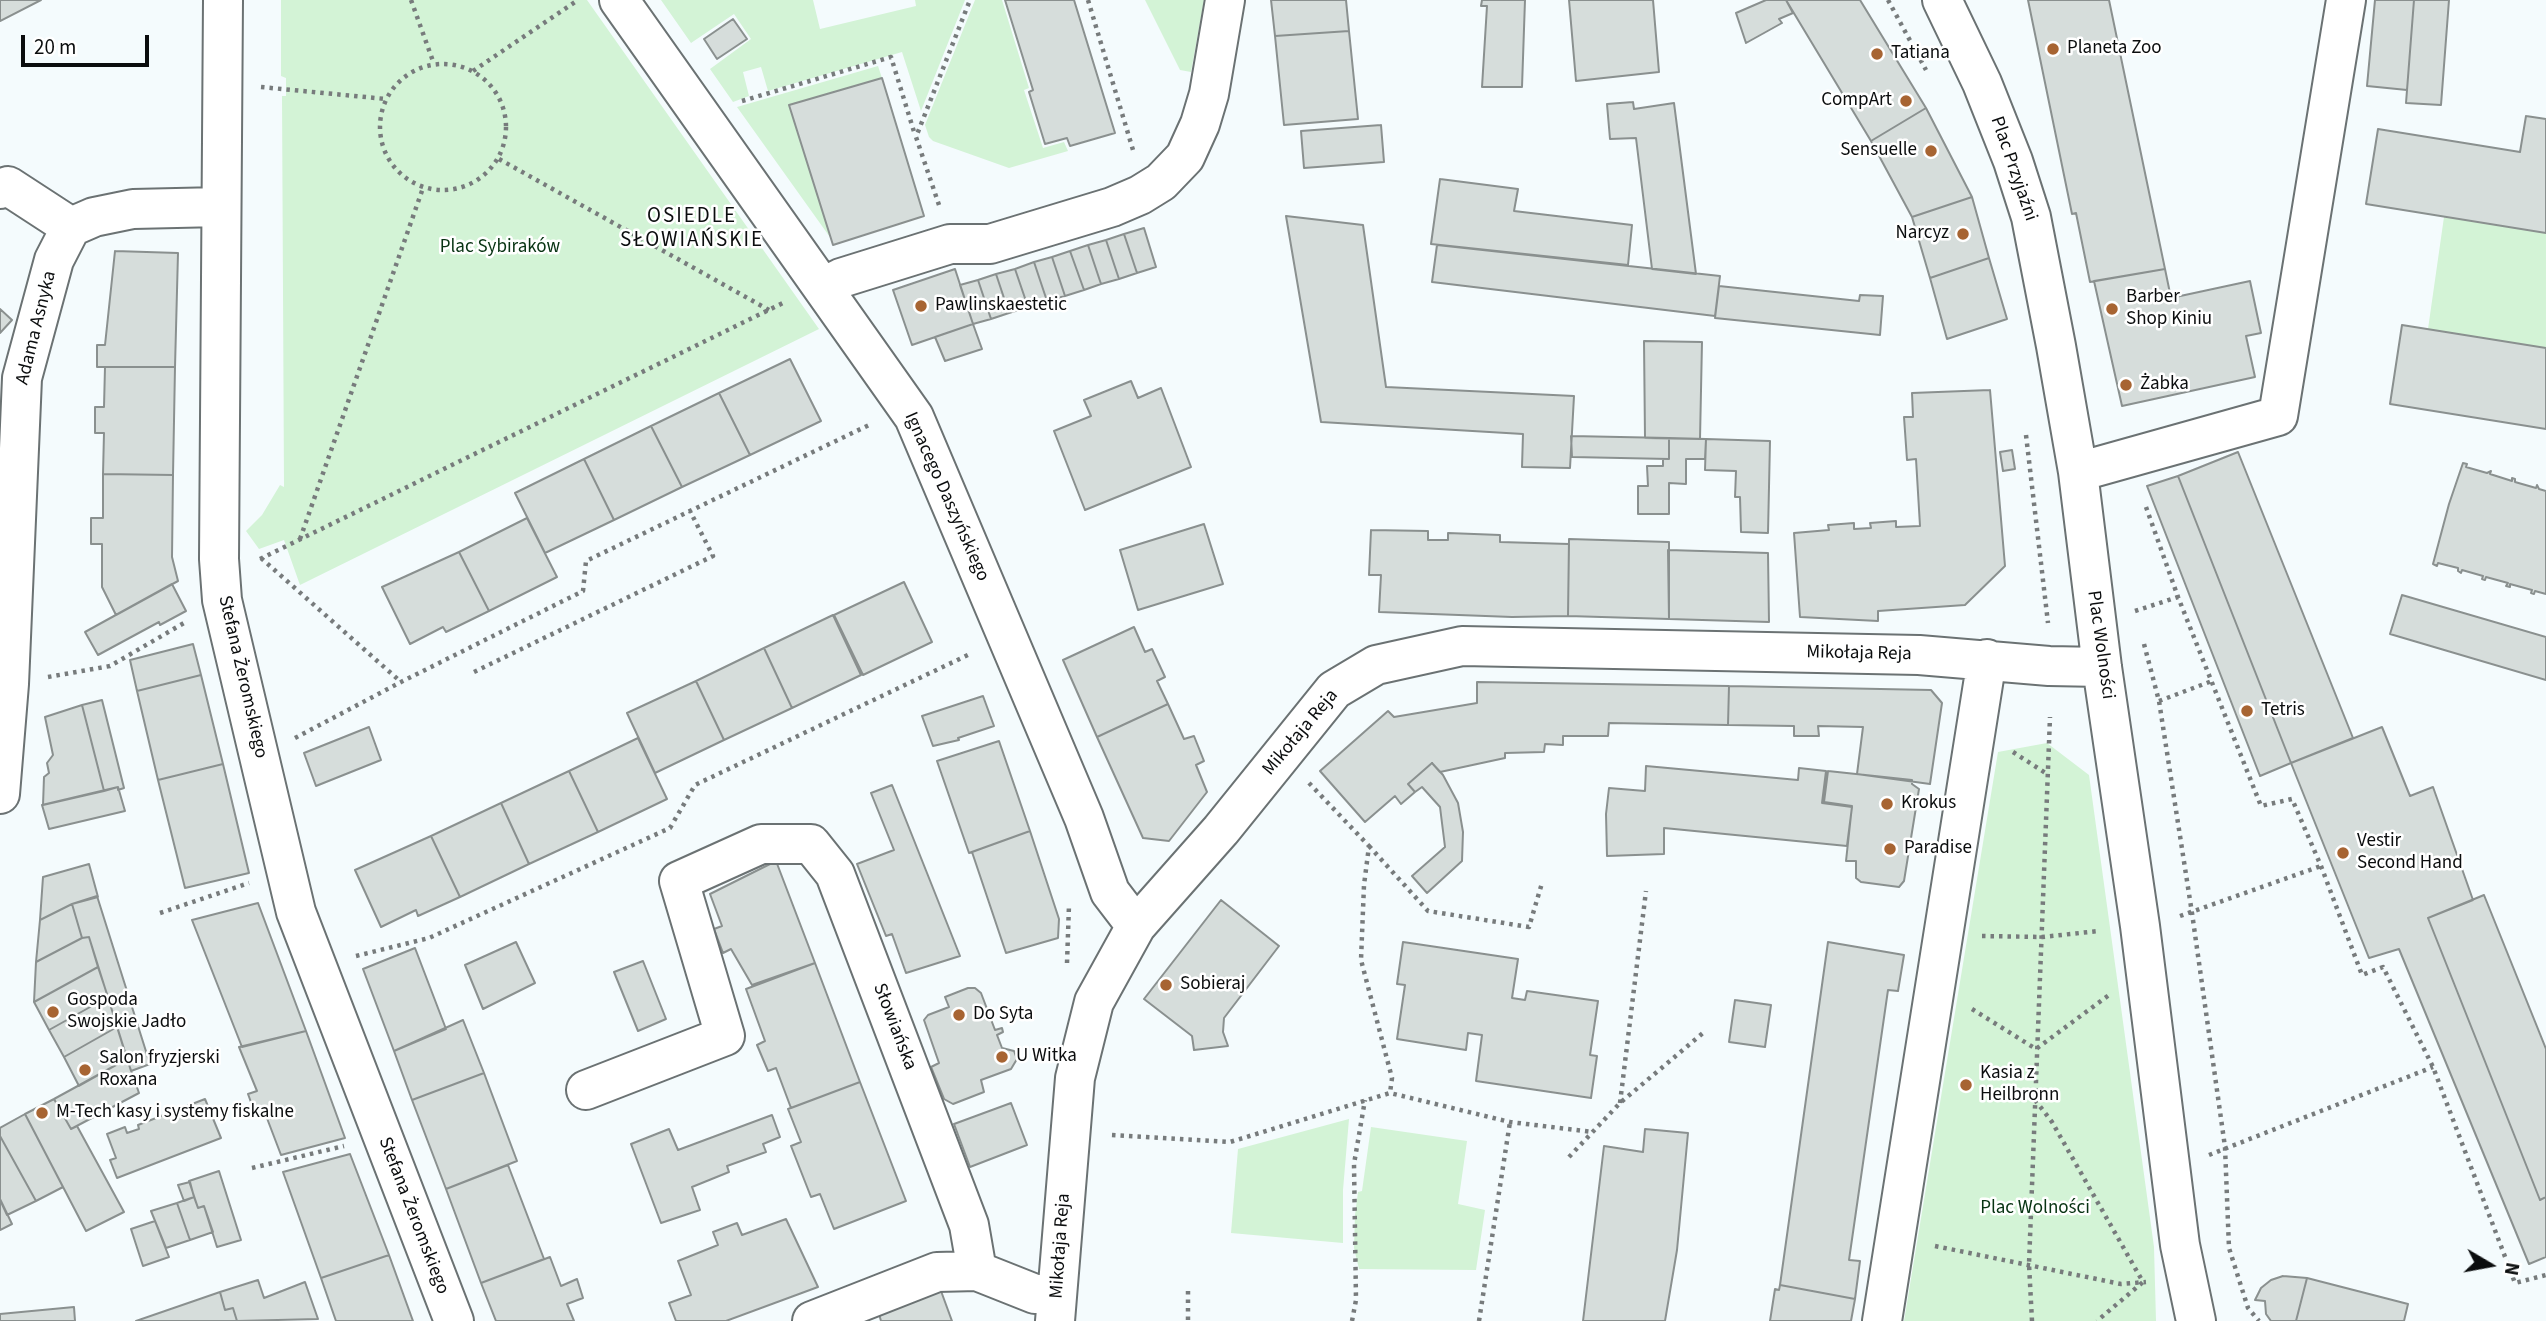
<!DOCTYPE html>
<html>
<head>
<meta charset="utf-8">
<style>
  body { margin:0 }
  #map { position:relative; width:2546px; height:1321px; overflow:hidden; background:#f4fbfd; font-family:"Source Sans 3",sans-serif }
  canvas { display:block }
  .north { position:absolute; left:2455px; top:1230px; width:70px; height:70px; -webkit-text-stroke:5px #fff; paint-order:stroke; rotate:100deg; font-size:19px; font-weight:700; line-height:28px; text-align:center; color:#0b0d0e }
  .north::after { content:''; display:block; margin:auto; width:24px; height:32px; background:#0b0d0e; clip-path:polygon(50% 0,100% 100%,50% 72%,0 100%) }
  .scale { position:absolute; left:21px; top:35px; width:128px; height:32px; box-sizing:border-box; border:4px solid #0b0d0e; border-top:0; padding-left:9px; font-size:21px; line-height:24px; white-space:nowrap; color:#0b0d0e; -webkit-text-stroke:5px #fff; paint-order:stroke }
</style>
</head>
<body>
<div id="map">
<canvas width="2546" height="1321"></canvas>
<div class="north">N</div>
<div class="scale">20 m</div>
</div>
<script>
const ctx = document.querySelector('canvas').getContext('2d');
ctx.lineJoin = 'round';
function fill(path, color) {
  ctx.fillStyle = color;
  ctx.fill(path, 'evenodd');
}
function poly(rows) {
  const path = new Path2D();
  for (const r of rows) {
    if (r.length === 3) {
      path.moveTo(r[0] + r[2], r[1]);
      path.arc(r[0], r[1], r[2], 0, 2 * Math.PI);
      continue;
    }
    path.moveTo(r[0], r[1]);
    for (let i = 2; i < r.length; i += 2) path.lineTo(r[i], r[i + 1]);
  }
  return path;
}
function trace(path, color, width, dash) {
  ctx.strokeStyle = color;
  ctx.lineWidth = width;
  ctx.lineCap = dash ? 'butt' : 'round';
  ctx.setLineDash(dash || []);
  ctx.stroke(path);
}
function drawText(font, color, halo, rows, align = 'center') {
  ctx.font = font + ' "Source Sans 3",sans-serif';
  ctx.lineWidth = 5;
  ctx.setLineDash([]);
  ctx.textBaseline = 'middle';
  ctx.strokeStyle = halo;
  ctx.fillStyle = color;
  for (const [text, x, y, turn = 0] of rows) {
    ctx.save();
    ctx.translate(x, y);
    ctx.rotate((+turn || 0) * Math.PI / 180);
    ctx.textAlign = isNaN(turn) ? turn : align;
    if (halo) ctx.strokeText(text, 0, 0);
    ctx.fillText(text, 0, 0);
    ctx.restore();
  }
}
fill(poly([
  [281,0,587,0,819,329,300,585,284,540,259,549,246,531,262,515,280,485,284,487,282,96,286,96,286,78,281,76],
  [661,0,813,0,820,29,916,6,915,0,965,0,921,111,902,52,768,91,761,67,743,72,749,96,733,102,710,69,751,39,734,14,691,43],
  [975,0,1002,0,1029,88,1024,90,1043,148,1064,142,1068,151,1009,168,933,141,929,137,925,125],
  [1145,0,1204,0,1191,72,1180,70],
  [878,66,882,78,790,106,832,240,737,107],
  [2444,217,2546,233,2546,348,2428,329],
  [2047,743,2089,775,2154,1247,2156,1321,1904,1321,1998,752],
  [1349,1119,1343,1190,1343,1243,1231,1233,1238,1149],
  [1371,1127,1467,1141,1458,1204,1485,1210,1476,1270,1359,1269,1354,1248,1355,1215,1358,1192,1362,1191]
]), '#d3f3d6');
const building = poly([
  [0,0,41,0,0,21,0,0],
  [1005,0,1074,0,1115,133,1070,146,1067,138,1045,144,1029,92,1033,90,1005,0],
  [1271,0,1346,0,1349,31,1275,36,1271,0],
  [1482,0,1525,0,1522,87,1482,87,1487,6,1481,6,1482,0],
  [1569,0,1653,0,1659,72,1576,81,1569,0],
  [1766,0,1786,0,1793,13,1779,19,1782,23,1746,43,1736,13,1766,0],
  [1786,0,1860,0,1926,108,1871,141,1786,0],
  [2028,0,2109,0,2165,269,2090,282,2076,213,2072,214,2028,0],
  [2375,0,2414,0,2407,90,2367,86,2375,0],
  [2414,0,2449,0,2441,105,2406,103,2414,0],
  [733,19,747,39,717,59,704,39,733,19],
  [1349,31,1358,119,1284,125,1275,36,1349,31],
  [882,78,924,216,833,245,789,105,882,78],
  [1633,102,1634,109,1674,103,1696,274,1652,269,1636,138,1610,139,1607,104,1633,102],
  [1926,108,1972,197,1912,217,1871,141,1926,108],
  [2526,116,2546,119,2546,233,2366,204,2378,129,2520,152,2526,116],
  [1381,125,1384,162,1304,168,1301,131,1381,125],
  [1440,179,1518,189,1514,211,1632,225,1628,265,1431,244,1440,179],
  [1972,197,1989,258,1930,278,1912,217,1972,197],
  [1286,216,1363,225,1386,387,1574,396,1570,468,1522,467,1523,434,1321,422,1286,216],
  [1144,228,1156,267,1137,273,1124,234,1144,228],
  [1124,234,1137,273,1119,279,1106,240,1124,234],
  [1106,240,1119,279,1101,284,1088,245,1106,240],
  [1088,245,1101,284,1084,290,1070,251,1088,245],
  [1437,245,1720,276,1715,316,1432,282,1437,245],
  [115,251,178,253,175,367,97,367,97,345,105,345,115,251],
  [1070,251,1084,290,1065,296,1052,257,1070,251],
  [1052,257,1065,296,1047,301,1034,262,1052,257],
  [1989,258,2007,319,1947,339,1930,278,1989,258],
  [1034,262,1047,301,1028,307,1015,269,1034,262],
  [955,269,973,324,912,345,893,290,955,269],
  [1015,269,1028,307,1009,313,996,274,1015,269],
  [2165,269,2171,298,2250,281,2261,333,2246,336,2255,377,2122,406,2094,281,2165,269],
  [996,274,1009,313,991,319,978,280,996,274],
  [978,280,991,319,973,324,960,285,978,280],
  [1719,286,1859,301,1860,295,1883,296,1880,335,1715,318,1719,286],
  [0,309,12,320,0,333,0,309],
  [973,324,982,349,945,361,935,337,973,324],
  [2402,325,2546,348,2546,429,2390,404,2402,325],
  [1644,341,1702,342,1700,439,1645,438,1644,341],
  [790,359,821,421,750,455,719,393,790,359],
  [105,367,175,367,173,475,103,474,104,433,95,433,95,407,104,407,105,367],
  [1131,381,1138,398,1161,388,1191,467,1085,510,1054,431,1091,416,1084,400,1131,381],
  [1990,390,2005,566,1965,605,1878,611,1878,621,1800,617,1794,533,1829,530,1828,525,1854,523,1854,529,1871,528,1870,523,1896,521,1896,527,1920,526,1916,459,1907,460,1904,417,1913,417,1912,393,1990,390],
  [719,393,750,455,682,487,651,426,719,393],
  [651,426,682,487,614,520,584,459,651,426],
  [1571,436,1669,438,1669,459,1572,457,1571,436],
  [1669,438,1706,439,1705,459,1686,459,1686,484,1669,483,1669,514,1638,514,1638,486,1648,486,1647,466,1663,466,1663,459,1669,459,1669,438],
  [1706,439,1770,441,1768,533,1741,532,1740,497,1735,497,1736,471,1705,470,1706,439],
  [2012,450,2015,469,2003,471,2000,452,2012,450],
  [2238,452,2353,738,2291,763,2178,476,2238,452],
  [584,459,614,520,545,553,515,493,584,459],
  [2463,463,2467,464,2466,467,2487,473,2491,471,2490,474,2512,481,2512,478,2515,479,2515,482,2536,488,2537,485,2539,489,2546,491,2546,594,2535,591,2534,594,2531,593,2532,590,2510,584,2510,587,2506,586,2508,583,2486,577,2485,580,2482,579,2483,576,2462,570,2461,573,2458,571,2458,568,2438,563,2437,566,2433,564,2449,504,2463,463],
  [103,474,173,475,172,557,178,581,116,615,102,587,102,544,91,544,91,518,103,518,103,474],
  [2178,476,2291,763,2260,776,2147,486,2178,476],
  [527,518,557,577,489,611,459,552,527,518],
  [1204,524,1223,584,1138,610,1120,550,1204,524],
  [1371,530,1428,531,1428,540,1448,540,1448,533,1500,535,1500,542,1569,544,1568,616,1512,617,1379,612,1381,575,1369,575,1371,530],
  [1569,539,1669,542,1669,619,1568,616,1569,539],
  [1668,550,1768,553,1769,622,1669,619,1668,550],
  [459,552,489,611,446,632,443,627,410,644,382,587,459,552],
  [904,582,932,642,863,675,834,615,904,582],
  [172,584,186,611,160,625,159,622,98,655,85,632,172,584],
  [2402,595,2546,637,2546,680,2390,634,2402,595],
  [833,615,861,675,792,708,764,648,833,615],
  [1134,627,1145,652,1152,649,1165,677,1157,681,1168,704,1097,737,1063,660,1134,627],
  [193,644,201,675,137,691,130,660,193,644],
  [764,648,792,708,724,740,696,681,764,648],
  [201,675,223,764,158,780,137,691,201,675],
  [696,681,724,740,655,773,627,713,696,681],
  [1477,682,1729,686,1728,725,1609,723,1608,736,1563,736,1563,745,1545,744,1544,752,1505,753,1505,758,1440,772,1432,763,1408,784,1415,792,1401,804,1395,796,1365,822,1320,771,1388,711,1394,717,1477,703,1477,682],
  [1729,686,1931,690,1942,703,1930,784,1857,774,1863,727,1818,726,1819,736,1794,736,1794,726,1728,725,1729,686],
  [983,696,994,726,958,738,959,740,933,746,922,716,983,696],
  [102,700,124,788,118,790,118,787,104,791,82,705,102,700],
  [1168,704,1184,739,1194,736,1204,761,1196,765,1207,792,1169,841,1143,838,1097,737,1168,704],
  [82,705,104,791,43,805,44,777,49,773,47,763,53,755,45,717,82,705],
  [369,727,381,760,316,786,304,753,369,727],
  [2382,727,2410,796,2433,787,2473,900,2428,918,2540,1200,2546,1197,2546,1257,2529,1264,2399,949,2369,958,2291,763,2382,727],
  [638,738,667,799,598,832,569,771,638,738],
  [999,741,1030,831,969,853,937,761,999,741],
  [1432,763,1443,775,1458,803,1463,832,1462,861,1427,893,1412,876,1445,847,1440,807,1422,787,1415,792,1408,784,1432,763],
  [223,764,249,873,185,888,158,780,223,764],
  [1646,766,1798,780,1799,768,1826,771,1822,803,1852,807,1847,846,1664,828,1664,854,1607,856,1606,814,1609,788,1645,791,1646,766],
  [569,771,598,832,529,864,501,803,569,771],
  [1828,771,1912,780,1912,784,1919,789,1904,881,1899,887,1861,882,1856,878,1856,861,1846,861,1852,806,1824,802,1828,771],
  [892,785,960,956,906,973,892,934,886,936,857,864,894,850,871,793,892,785],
  [118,787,125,811,49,829,42,805,118,787],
  [501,803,529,864,460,897,431,836,501,803],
  [1030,831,1059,919,1058,938,1006,953,972,852,1030,831],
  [431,836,460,897,418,916,416,910,381,927,355,870,431,836],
  [776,861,815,963,752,985,731,949,723,953,714,929,722,926,710,894,776,861],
  [89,864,98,897,72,904,40,920,43,877,89,864],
  [2484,895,2546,1049,2546,1197,2540,1200,2428,918,2484,895],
  [97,896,150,1064,131,1071,89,937,82,938,72,904,97,896],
  [1221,900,1279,946,1224,1018,1223,1032,1228,1046,1194,1050,1192,1036,1144,999,1221,900],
  [258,903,306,1031,242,1047,192,920,258,903],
  [72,904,82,938,36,962,40,920,72,904],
  [89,937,98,967,34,1002,36,962,82,938,89,937],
  [516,942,535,983,483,1009,465,965,516,942],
  [1403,942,1518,959,1512,998,1525,1000,1527,991,1598,1001,1590,1055,1597,1056,1591,1098,1476,1081,1482,1035,1468,1033,1466,1050,1397,1039,1405,985,1397,984,1403,942],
  [1828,942,1904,955,1898,991,1888,990,1849,1260,1860,1261,1855,1299,1780,1285,1828,942],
  [415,948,446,1029,394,1051,363,969,415,948],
  [643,961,666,1019,638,1031,614,972,643,961],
  [815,963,860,1082,791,1108,776,1068,768,1071,757,1045,765,1041,746,989,815,963],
  [98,967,108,997,49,1030,34,1002,98,967],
  [968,988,975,988,981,993,995,1030,1002,1028,1003,1032,997,1035,1002,1048,1014,1051,1017,1059,1011,1069,981,1080,984,1092,953,1104,944,1099,931,1067,939,1063,924,1020,928,1015,949,1007,945,997,968,988],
  [108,997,117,1027,64,1057,49,1030,108,997],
  [1735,1000,1771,1005,1765,1047,1729,1042,1735,1000],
  [463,1020,484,1073,412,1100,394,1051,463,1020],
  [117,1027,127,1059,79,1086,64,1057,117,1027],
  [306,1031,345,1138,281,1155,265,1113,256,1116,248,1094,257,1091,239,1047,306,1031],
  [127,1059,139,1093,71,1129,54,1099,127,1059],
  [484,1073,517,1161,446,1189,412,1100,484,1073],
  [860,1082,906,1201,834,1229,820,1194,811,1197,791,1146,801,1142,788,1109,860,1082],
  [54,1099,71,1129,77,1126,124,1212,86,1231,25,1114,54,1099],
  [205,1099,221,1138,117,1178,110,1160,116,1158,107,1134,125,1127,127,1133,139,1129,138,1125,205,1099],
  [1011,1103,1027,1145,970,1167,954,1124,1011,1103],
  [25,1114,63,1187,36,1201,0,1136,0,1128,25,1114],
  [772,1115,780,1137,763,1144,766,1152,727,1166,729,1172,692,1187,700,1210,661,1223,631,1144,669,1129,678,1150,772,1115],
  [1645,1129,1688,1133,1677,1250,1665,1321,1583,1321,1604,1146,1643,1152,1645,1129],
  [0,1136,36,1201,7,1215,0,1200,0,1136],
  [350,1154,389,1255,321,1278,283,1172,350,1154],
  [508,1165,544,1259,481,1283,446,1189,508,1165],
  [219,1171,241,1240,217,1247,204,1206,198,1208,189,1181,219,1171],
  [190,1182,194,1197,184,1201,178,1185,190,1182],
  [194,1197,198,1208,204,1206,213,1232,190,1240,177,1203,194,1197],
  [0,1199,12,1224,0,1230,0,1199],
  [177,1203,190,1240,166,1248,151,1211,177,1203],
  [786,1219,818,1287,726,1321,676,1321,669,1303,691,1295,678,1261,718,1245,713,1232,737,1223,742,1235,786,1219],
  [155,1221,169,1257,143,1266,131,1229,155,1221],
  [389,1255,413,1321,336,1321,321,1278,389,1255],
  [550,1257,561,1286,577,1279,583,1298,567,1304,574,1321,496,1321,481,1283,550,1257],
  [2283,1276,2307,1278,2296,1321,2271,1321,2266,1314,2265,1301,2255,1300,2261,1288,2271,1280,2283,1276],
  [2307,1278,2408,1304,2404,1321,2296,1321,2307,1278],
  [258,1280,264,1298,305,1282,318,1319,237,1321,233,1308,225,1310,220,1292,258,1280],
  [1780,1285,1855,1299,1851,1321,1770,1321,1775,1289,1779,1290,1780,1285],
  [941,1291,952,1321,881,1321,879,1314,941,1291],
  [220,1292,225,1310,233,1308,237,1321,136,1321,220,1292],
  [74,1307,75,1321,0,1321,0,1314,74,1307]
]);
fill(building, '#d6dddb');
trace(building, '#8a908f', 2);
const minor = poly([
  [223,0,219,559,222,600,296,912,454,1321],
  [619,0,914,417,1084,818,1110,892,1136,926],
  [1942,0,1982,83,2013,161,2031,217,2056,346,2078,472,2102,667,2140,926,2180,1245,2196,1321],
  [0,189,8,186,71,227],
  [823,287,841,278,950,244,990,244,1112,207,1140,195,1161,182,1185,157,1200,124,1209,94,1225,0],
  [2078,472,2278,416,2346,0],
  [0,794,9,684,22,378,54,260,71,227,94,217,133,209,220,207],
  [586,1090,725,1036,679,881,761,844,811,844,835,874,969,1225,977,1271,1035,1294,1057,1294],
  [812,1321,937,1272,977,1271],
  [1055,1321,1075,1078,1094,1002,1136,926,1221,830,1334,690,1376,665,1462,646,1919,655,2049,666,2102,667],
  [1882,1321,1987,659]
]);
trace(minor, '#6b7273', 42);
trace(poly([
  [411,0,434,64],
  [1088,0,1133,150],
  [1888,0,1926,70],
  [443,127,63],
  [473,71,578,0],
  [261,87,386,99],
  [742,101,891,57,915,135],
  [499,159,769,310],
  [939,205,916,137,970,0],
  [2026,435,2048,623],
  [2146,507,2178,597,2261,806,2292,799,2321,866,2362,975,2383,967,2433,1067,2515,1283,2546,1275],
  [300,539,423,188],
  [261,558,401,682],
  [260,559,783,303],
  [2135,611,2178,597],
  [2144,644,2159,701,2192,913,2225,1147,2229,1248,2248,1308,2259,1321],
  [474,672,713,556,690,511],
  [48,677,110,666,184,623],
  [2159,701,2212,681],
  [295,738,401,682,583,591,586,561,869,425],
  [2013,752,2047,774],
  [1309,783,1369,846,1364,885,1361,960,1392,1078,1390,1093],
  [1369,846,1428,911,1529,927,1542,883],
  [160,913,249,883],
  [2180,916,2321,866],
  [1982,936,2042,937,2099,931],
  [356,956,429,938,670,828,695,785,970,654],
  [1067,963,1069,905],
  [1972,1009,2036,1049,2109,995],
  [2035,1100,2052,1122,2143,1282,2097,1321],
  [1620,1103,1646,891],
  [1112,1135,1230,1142,1390,1093,1510,1122,1593,1132],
  [2209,1155,2433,1067],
  [1569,1157,1620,1103,1703,1033],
  [252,1168,344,1146],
  [1935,1246,2121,1284,2146,1282],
  [1188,1291,1188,1321],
  [1352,1321,1356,1300,1354,1164,1365,1100],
  [1479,1321,1510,1122],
  [2032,1321,2029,1264,2050,717]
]), '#777b7c', 4.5, [3.5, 5]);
trace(minor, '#fff', 38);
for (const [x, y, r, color] of [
  [2053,49,7,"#a76432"],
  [1877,54,7,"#a76432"],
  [1906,101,7,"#a76432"],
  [1931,151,7,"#a76432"],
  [1963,234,7,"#a76432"],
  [921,306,7,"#a76432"],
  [2112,309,7,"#a76432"],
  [2126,385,7,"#a76432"],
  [2247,711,7,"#a76432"],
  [1887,804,7,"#a76432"],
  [1890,849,7,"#a76432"],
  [2343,853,7,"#a76432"],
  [1166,985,7,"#a76432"],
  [53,1012,7,"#a76432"],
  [959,1015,7,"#a76432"],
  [1002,1057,7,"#a76432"],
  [85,1070,7,"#a76432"],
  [1966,1085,7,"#a76432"],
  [42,1113,7,"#a76432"]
]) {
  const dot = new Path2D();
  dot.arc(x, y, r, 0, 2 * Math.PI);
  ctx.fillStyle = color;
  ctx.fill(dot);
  trace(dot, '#fff', 2.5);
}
drawText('19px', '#0b0d0e', '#fff', [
  ["Planeta Zoo",2067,49],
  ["Tatiana",1891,54],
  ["CompArt",1892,101,"right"],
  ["Sensuelle",1917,151,"right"],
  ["Narcyz",1949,234,"right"],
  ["Barber",2126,298],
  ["Shop Kiniu",2126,320],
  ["Pawlinskaestetic",935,306],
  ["Żabka",2140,385],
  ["Tetris",2261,711],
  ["Krokus",1901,804],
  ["Vestir",2357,842],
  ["Second Hand",2357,864],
  ["Paradise",1904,849],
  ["Sobieraj",1180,985],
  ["Gospoda",67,1001],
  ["Swojskie Jadło",67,1023],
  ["Do Syta",973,1015],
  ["U Witka",1016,1057],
  ["Salon fryzjerski",99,1059],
  ["Roxana",99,1081],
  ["Kasia z",1980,1074],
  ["Heilbronn",1980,1096],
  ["M-Tech kasy i systemy fiskalne",56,1113]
], 'left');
drawText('19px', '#0b0d0e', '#fff', [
  ["Plac Przyjaźni",2013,169,71],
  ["Adama Asnyka",37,328,-76],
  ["Ignacego Daszyńskiego",946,497,66],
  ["Plac Wolności",2100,645,82],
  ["Mikołaja Reja",1859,654,1],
  ["Stefana Żeromskiego",242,677,77],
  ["Mikołaja Reja",1301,733,-50],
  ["Słowiańska",894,1027,69],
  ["Stefana Żeromskiego",413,1216,69],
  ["Mikołaja Reja",1061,1246,-86]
]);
drawText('19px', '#073312', '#fff', [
  ["Plac Sybiraków",500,248],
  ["Plac Wolności",2035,1209]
]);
ctx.letterSpacing = '2px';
drawText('21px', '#0b0d0e', '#fff', [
  ["OSIEDLE",692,217],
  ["SŁOWIAŃSKIE",692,241]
]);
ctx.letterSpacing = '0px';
</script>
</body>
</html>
